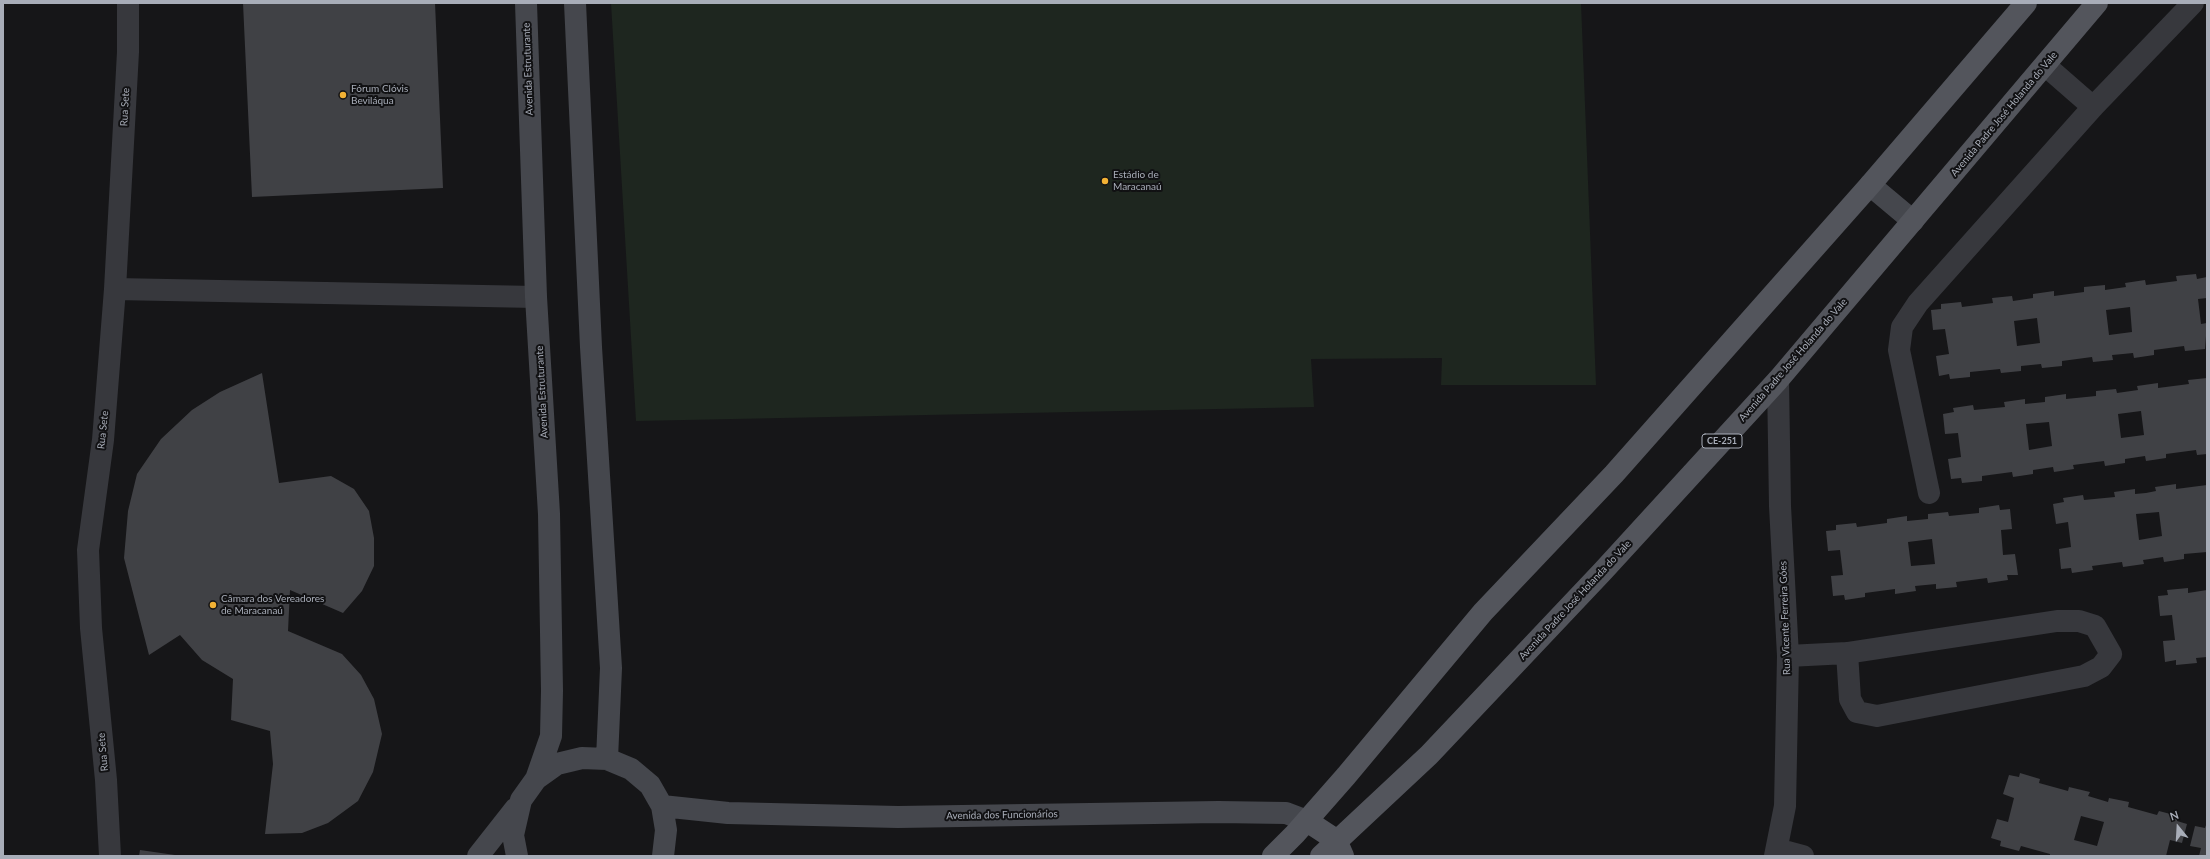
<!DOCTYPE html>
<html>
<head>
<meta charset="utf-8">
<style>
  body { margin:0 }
  #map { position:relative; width:2210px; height:859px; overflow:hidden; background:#161618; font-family:Lato,sans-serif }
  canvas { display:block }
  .frame { position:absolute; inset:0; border:4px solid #a8adb8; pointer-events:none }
  .north { position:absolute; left:2158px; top:807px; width:40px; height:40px; -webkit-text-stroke:3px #111113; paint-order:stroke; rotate:342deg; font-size:11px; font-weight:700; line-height:16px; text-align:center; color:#a8adb8 }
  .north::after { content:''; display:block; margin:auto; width:14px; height:18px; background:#a8adb8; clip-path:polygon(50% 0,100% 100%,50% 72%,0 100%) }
</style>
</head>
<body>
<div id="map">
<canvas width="2210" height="859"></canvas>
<div class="frame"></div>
<div class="north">N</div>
</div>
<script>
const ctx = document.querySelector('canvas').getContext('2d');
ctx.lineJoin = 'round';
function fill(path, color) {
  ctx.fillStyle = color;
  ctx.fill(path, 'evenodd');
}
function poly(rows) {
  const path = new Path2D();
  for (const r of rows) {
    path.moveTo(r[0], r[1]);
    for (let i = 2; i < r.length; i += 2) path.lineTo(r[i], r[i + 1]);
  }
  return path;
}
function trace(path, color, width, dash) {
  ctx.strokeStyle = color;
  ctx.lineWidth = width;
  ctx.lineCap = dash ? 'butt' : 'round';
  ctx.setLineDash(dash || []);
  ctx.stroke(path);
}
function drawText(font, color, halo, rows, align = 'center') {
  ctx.font = font + ' Lato,sans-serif';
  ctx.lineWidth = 4;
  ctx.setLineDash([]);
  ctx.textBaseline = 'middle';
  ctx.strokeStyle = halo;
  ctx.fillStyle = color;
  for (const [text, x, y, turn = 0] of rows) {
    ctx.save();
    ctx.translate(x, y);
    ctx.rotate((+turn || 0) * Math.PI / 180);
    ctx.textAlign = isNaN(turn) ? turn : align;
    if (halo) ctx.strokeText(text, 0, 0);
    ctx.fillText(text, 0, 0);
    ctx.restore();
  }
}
fill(poly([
  [611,3,1581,3,1596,385,1441,385,1442,358,1311,359,1314,407,636,421]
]), '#1e261f');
fill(poly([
  [243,3,435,3,443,188,252,197],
  [2196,274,2197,279,2207,277,2207,298,2198,299,2201,324,2207,323,2205,349,2185,351,2184,346,2154,350,2154,355,2134,358,2133,353,2123,354,2112,355,2113,360,2093,362,2092,357,2062,361,2062,366,2042,368,2041,364,2021,366,2021,371,2001,373,2000,369,1970,372,1970,377,1950,379,1949,374,1939,376,1936,356,1949,354,1945,329,1933,330,1931,310,1941,309,1941,304,1961,302,1962,307,1993,303,1992,298,2012,296,2013,301,2033,298,2033,294,2054,291,2054,296,2084,292,2084,287,2105,285,2105,290,2126,287,2125,283,2145,280,2146,285,2177,281,2176,276],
  [2130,307,2132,332,2109,335,2106,310],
  [2037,318,2040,343,2017,346,2014,321],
  [262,373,279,483,331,476,354,489,369,511,374,538,374,566,362,591,343,613,290,590,288,631,342,654,361,675,374,699,382,734,373,772,358,801,328,823,302,833,265,834,273,764,270,731,231,720,233,679,202,660,180,635,149,655,124,558,128,511,137,474,161,439,192,410,220,392],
  [2207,378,2207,454,2197,455,2196,450,2166,454,2166,458,2146,461,2145,456,2125,459,2125,463,2105,466,2104,461,2073,465,2074,469,2054,472,2053,467,2033,470,2033,474,2013,477,2012,472,1982,476,1982,481,1962,483,1961,478,1951,479,1948,459,1961,457,1958,433,1945,434,1943,414,1954,412,1953,408,1973,405,1974,410,2005,407,2004,402,2025,399,2025,404,2045,402,2045,397,2066,394,2066,399,2096,396,2096,391,2116,389,2117,393,2138,390,2137,386,2158,383,2158,388,2189,384,2188,380],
  [2141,411,2144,435,2121,438,2118,414],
  [2049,422,2052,446,2029,450,2026,424],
  [2176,484,2176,489,2207,485,2207,552,2184,554,2184,559,2164,562,2163,557,2143,560,2144,564,2123,567,2122,562,2092,566,2093,570,2072,573,2071,568,2061,569,2059,549,2071,547,2068,522,2056,524,2053,504,2064,502,2063,498,2083,495,2084,500,2115,497,2114,492,2135,489,2135,494,2146,493,2156,491,2155,487],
  [2159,512,2162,536,2139,540,2136,514],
  [1999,505,2000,510,2010,509,2012,529,2001,530,2003,555,2015,554,2018,575,2007,575,2008,580,1988,583,1987,578,1956,582,1957,587,1936,589,1936,584,1915,586,1916,591,1895,594,1895,589,1865,593,1865,597,1845,600,1844,595,1833,596,1831,576,1843,575,1840,550,1828,551,1826,531,1836,530,1836,525,1856,523,1857,527,1887,523,1887,519,1907,516,1907,521,1928,519,1928,514,1948,512,1949,516,1979,513,1979,508],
  [1932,539,1935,564,1911,566,1908,542],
  [2188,588,2188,593,2207,590,2207,657,2196,658,2197,663,2176,665,2176,660,2165,662,2163,641,2175,640,2172,615,2160,616,2158,596,2168,595,2167,590],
  [2020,773,2040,779,2039,783,2068,791,2069,787,2090,792,2088,796,2108,802,2109,798,2129,802,2128,807,2157,815,2159,811,2178,816,2177,821,2187,824,2182,843,2170,840,2166,856,2050,856,2050,854,2021,846,2019,851,2000,846,2001,841,1991,838,1997,819,2008,822,2014,798,2003,794,2009,775,2019,777],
  [2081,816,2104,822,2097,846,2074,840],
  [2207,822,2207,856,2199,856,2201,848,2190,846,2195,826,2205,828],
  [140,850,175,855,175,856,139,856]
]), '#404145');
trace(poly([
  [2046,66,2093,107],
  [115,289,536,297],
  [1929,493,1899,350,1902,327,1918,303,2093,107,2193,3],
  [1788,656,1847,653,2057,621,2079,621,2095,626,2111,654,2101,667,2084,676,1877,716,1857,712,1850,699,1847,653],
  [1777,849,1803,856],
  [110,856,106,780,91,628,88,550,103,440,115,289,128,52,128,3],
  [1775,856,1785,806,1788,656,1780,506,1778,380]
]), '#37383d', 22);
trace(poly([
  [526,3,536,297,549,514,552,691,551,736,536,779],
  [575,3,591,347,611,668,607,759],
  [1870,185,1913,221],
  [662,806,728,813,898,817,1218,812,1286,813,1307,821],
  [478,856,515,809],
  [517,856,513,835,521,800,536,779,557,764,582,758,607,759,631,769,650,785,662,806,666,830,663,856]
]), '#45474d', 22);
trace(poly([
  [1307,821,1336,840,1343,856],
  [1273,856,1295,834,1346,776,1483,612,1614,474,1870,185,2026,3],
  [1321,856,1429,755,1603,571,1778,380,2097,3]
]), '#53555c', 22);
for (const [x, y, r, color] of [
  [343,95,4,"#f2b134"],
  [1105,181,4,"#f2b134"],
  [213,605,4,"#f2b134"]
]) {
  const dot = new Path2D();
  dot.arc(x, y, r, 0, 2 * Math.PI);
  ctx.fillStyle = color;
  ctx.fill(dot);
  trace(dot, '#111113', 1.5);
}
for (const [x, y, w] of [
  [1722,441,40]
]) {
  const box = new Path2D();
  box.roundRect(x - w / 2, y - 7, w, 14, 3);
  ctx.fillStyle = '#111113';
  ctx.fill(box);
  trace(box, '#a8adb8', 1);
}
drawText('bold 9px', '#a8adb8', null, [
  ["CE-251",1722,441]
]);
drawText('10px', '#a8adb8', '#111113', [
  ["Avenida Estruturante",528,69,-92],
  ["Rua Sete",125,107,-87],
  ["Avenida Padre José Holanda do Vale",2004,114,-50],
  ["Avenida Padre José Holanda do Vale",1793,360,-49],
  ["Avenida Estruturante",542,392,-93],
  ["Rua Sete",103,430,-84],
  ["Avenida Padre José Holanda do Vale",1575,600,-47],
  ["Rua Vicente Ferreira Góes",1785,618,-92],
  ["Rua Sete",103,752,-95],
  ["Avenida dos Funcionários",1002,815,-1]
]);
drawText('10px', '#a8adb8', '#111113', [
  ["Fórum Clóvis",351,89],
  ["Beviláqua",351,101],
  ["Estádio de",1113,175],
  ["Maracanaú",1113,187],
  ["Câmara dos Vereadores",221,599],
  ["de Maracanaú",221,611]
], 'left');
</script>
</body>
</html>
